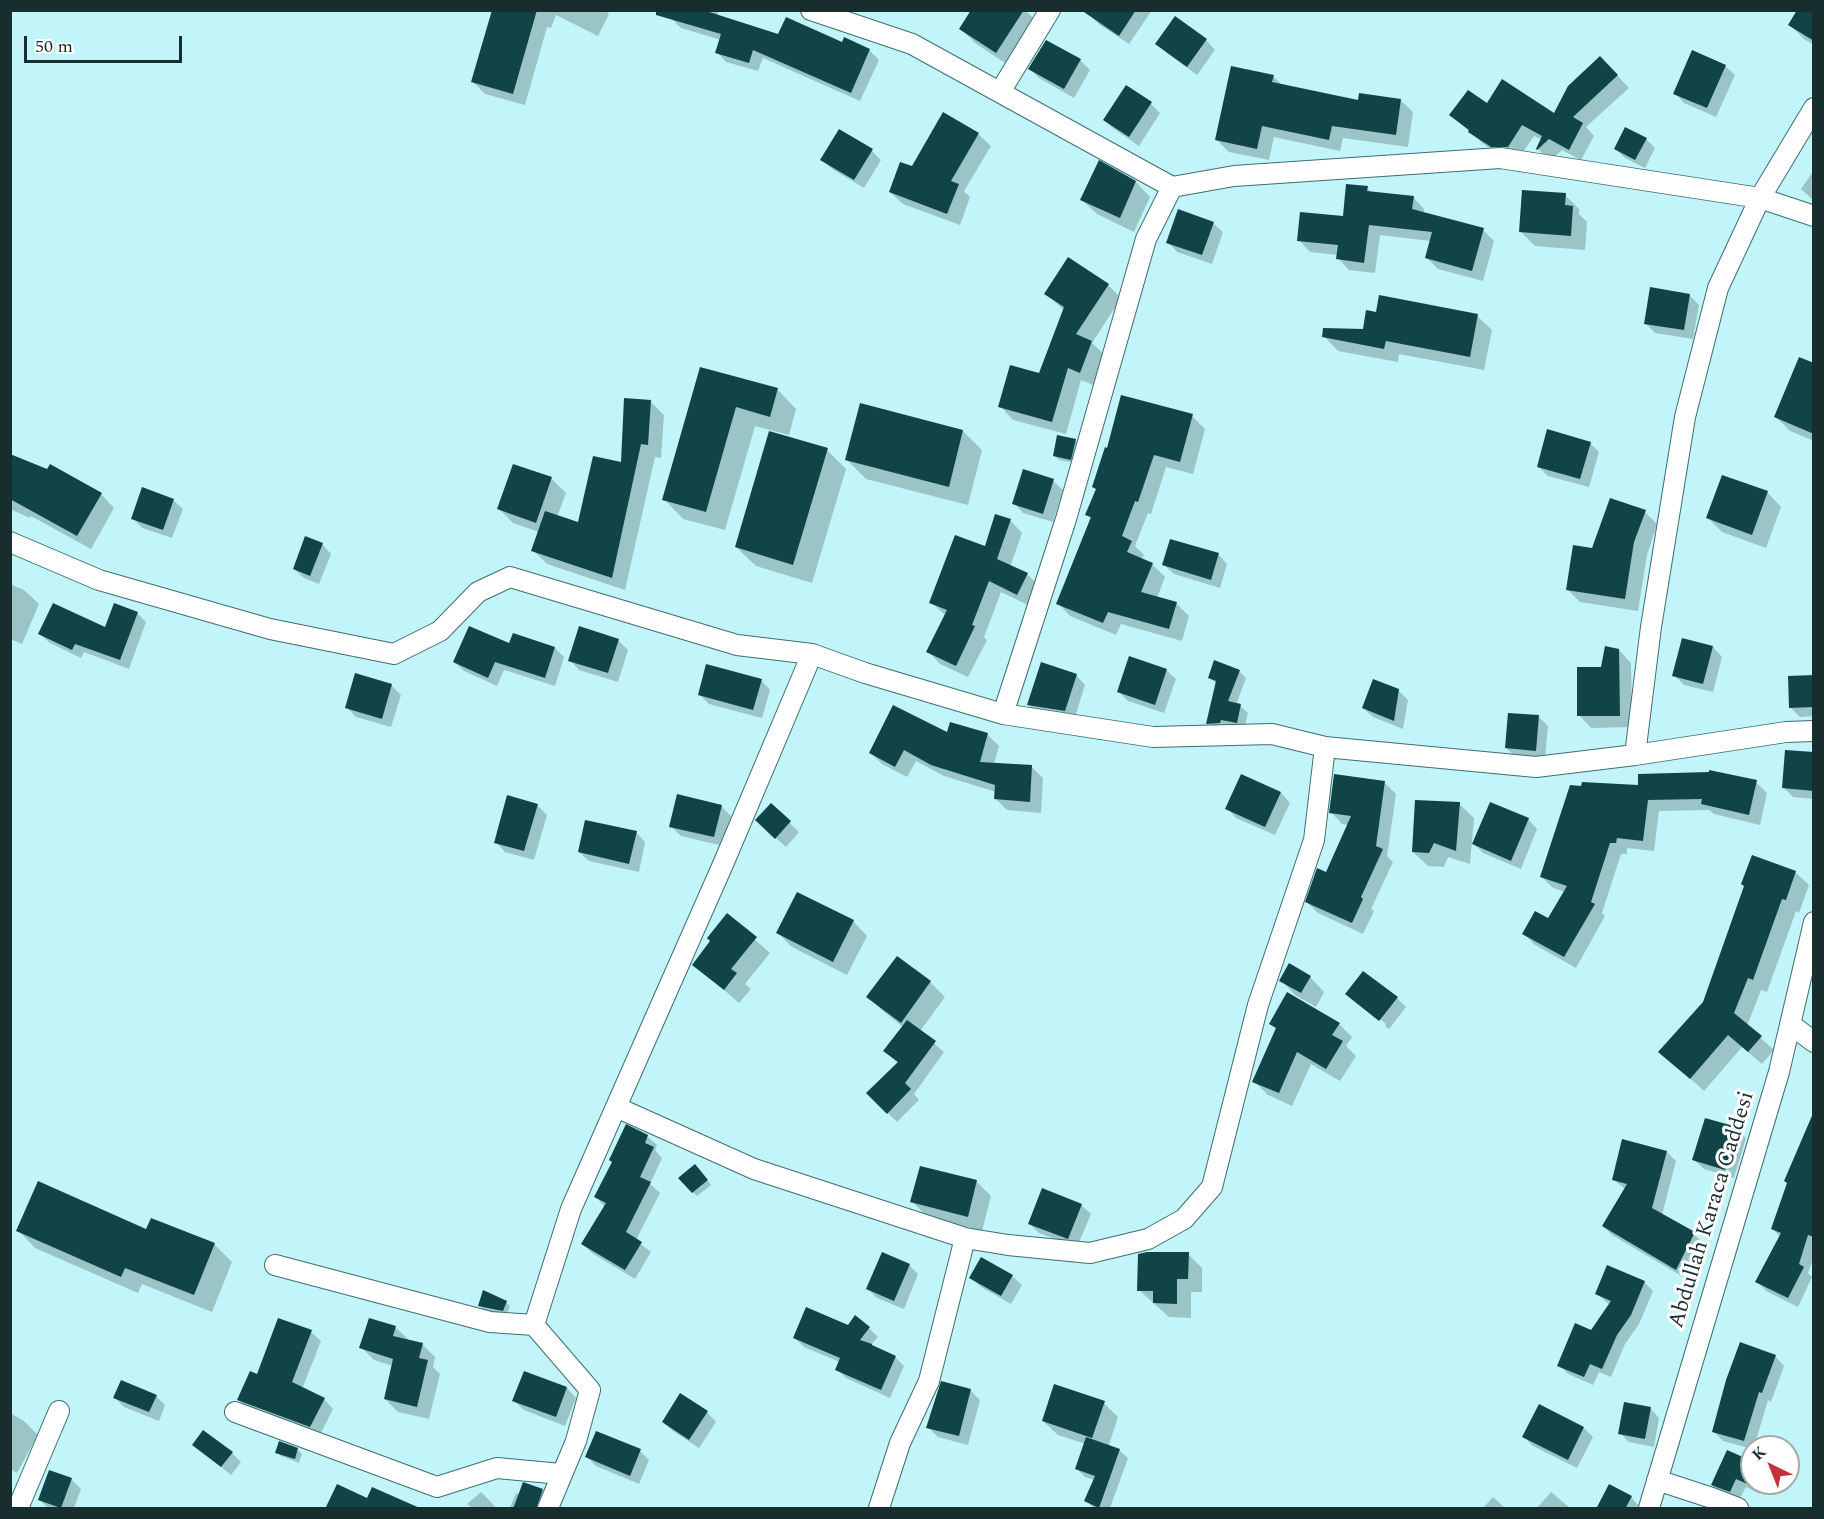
<!DOCTYPE html>
<html>
<head>
<meta charset="utf-8">
<style>
  body { margin:0 }
  #map { position:relative; width:1824px; height:1519px; overflow:hidden; background:#c2f5f9; font-family:Spectral,serif }
  canvas { display:block }
  .frame { position:absolute; inset:0; border:12px solid #182d2e; pointer-events:none }
  .north { position:absolute; left:1740px; top:1435px; width:60px; height:60px; box-sizing:border-box; background:#fff; border:2px solid #a3abab; border-radius:50%; rotate:317deg; font-size:16px; font-weight:700; line-height:24px; text-align:center; color:#182d2e }
  .north::after { content:''; display:block; margin:auto; width:21px; height:27px; background:#c2323e; clip-path:polygon(50% 0,100% 100%,50% 72%,0 100%) }
  .scale { position:absolute; left:24px; top:36px; width:158px; height:27px; box-sizing:border-box; border:3px solid #182d2e; border-top:0; padding-left:8px; font-size:18px; line-height:21px; white-space:nowrap; color:#182d2e; -webkit-text-stroke:4px #fff; paint-order:stroke }
</style>
</head>
<body>
<div id="map">
<canvas width="1824" height="1519"></canvas>
<div class="frame"></div>
<div class="north">K</div>
<div class="scale">50 m</div>
</div>
<script>
const ctx = document.querySelector('canvas').getContext('2d');
ctx.lineJoin = 'round';
function fill(path, color) {
  ctx.fillStyle = color;
  ctx.fill(path, 'evenodd');
}
function poly(rows) {
  const path = new Path2D();
  for (const r of rows) {
    path.moveTo(r[0], r[1]);
    for (let i = 2; i < r.length; i += 2) path.lineTo(r[i], r[i + 1]);
  }
  return path;
}
function trace(path, color, width, dash) {
  ctx.strokeStyle = color;
  ctx.lineWidth = width;
  ctx.lineCap = dash ? 'butt' : 'round';
  ctx.setLineDash(dash || []);
  ctx.stroke(path);
}
function drawText(font, color, halo, rows, align = 'center') {
  ctx.font = font + ' Spectral,serif';
  ctx.lineWidth = 6;
  ctx.setLineDash([]);
  ctx.textBaseline = 'middle';
  ctx.strokeStyle = halo;
  ctx.fillStyle = color;
  for (const [text, x, y, turn = 0] of rows) {
    ctx.save();
    ctx.translate(x, y);
    ctx.rotate((+turn || 0) * Math.PI / 180);
    ctx.textAlign = isNaN(turn) ? turn : align;
    if (halo) ctx.strokeText(text, 0, 0);
    ctx.fillText(text, 0, 0);
    ctx.restore();
  }
}
fill(poly([
  [503,10,605,10,609,14,598,36,556,15,551,28,547,27,525,105,485,94,473,82],
  [674,10,719,10,717,17,779,36,842,44,845,39,870,51,879,60,860,101,763,58,758,71,726,62,717,52,721,40,681,28,671,18],
  [973,10,1025,10,1039,24,1011,67,975,43,961,29],
  [1095,10,1152,10,1129,44,1100,25,1091,16],
  [1814,10,1814,45,1804,39,1790,25],
  [1206,40,1215,50,1197,75,1167,53,1157,44],
  [1080,60,1090,70,1074,98,1039,78,1030,69],
  [1725,66,1735,75,1716,117,1684,103,1675,93],
  [1612,70,1629,88,1586,127,1594,136,1581,160,1562,150,1550,161,1538,149,1542,140,1534,136,1519,158,1505,158,1482,143,1451,115,1487,106,1555,115],
  [1273,76,1283,86,1360,102,1401,101,1413,112,1408,147,1343,138,1340,151,1274,137,1269,160,1229,152,1217,140],
  [1151,104,1160,113,1139,146,1114,129,1104,120],
  [944,114,978,134,991,146,964,191,970,197,960,225,903,204,890,192,912,168],
  [1646,139,1655,148,1645,168,1625,158,1616,149],
  [872,151,881,160,864,188,832,169,822,160],
  [1099,162,1136,182,1150,197,1134,232,1097,214,1082,200],
  [1814,170,1814,201,1801,189],
  [1367,188,1372,193,1413,197,1424,209,1424,214,1483,230,1494,241,1483,281,1438,269,1427,258,1431,241,1380,235,1375,273,1349,270,1338,258,1338,255,1310,252,1299,240,1344,218],
  [1565,195,1579,209,1579,214,1587,222,1585,250,1535,246,1521,232],
  [1213,223,1223,232,1212,264,1177,252,1168,242],
  [1068,259,1108,285,1121,298,1092,343,1105,355,1093,385,1081,380,1066,434,1013,420,1000,406,1040,375,1065,311,1046,294],
  [1689,295,1699,305,1693,339,1655,333,1645,323],
  [1477,316,1492,330,1484,370,1399,354,1398,362,1338,351,1324,336],
  [1814,365,1814,441,1790,431,1776,417],
  [701,368,777,389,796,409,789,435,755,426,725,530,683,519,664,499],
  [650,401,664,415,661,458,655,457,625,590,547,564,533,550,539,532,513,523,499,509,514,465,552,479,566,493,557,517,579,524,622,464],
  [1192,416,1205,429,1193,474,1166,467,1151,514,1148,513,1135,546,1144,555,1141,560,1152,564,1165,577,1157,598,1176,603,1189,616,1182,641,1121,624,1116,635,1070,616,1058,603,1092,520,1087,515,1097,490,1094,487],
  [963,431,982,450,968,505,866,479,847,460],
  [1075,440,1079,444,1075,463,1059,460,1055,456],
  [1590,443,1599,452,1589,487,1548,476,1538,466],
  [827,450,846,469,812,583,756,566,736,547],
  [10,455,101,494,114,508,91,549,31,516,30,518,10,509],
  [1024,471,1053,481,1063,490,1053,522,1023,513,1014,503],
  [1767,492,1781,507,1766,548,1722,532,1708,518],
  [173,500,183,509,172,538,142,528,133,518],
  [1645,512,1657,524,1647,555,1638,611,1580,602,1567,589,1593,550],
  [1010,520,1022,533,1010,567,1027,574,1039,586,1030,606,1001,592,984,637,987,640,968,677,940,664,928,651,946,616,931,602,986,548],
  [322,544,331,554,319,584,304,578,294,569],
  [1218,554,1227,564,1220,588,1174,574,1164,565],
  [10,584,24,590,39,604,22,644,10,639],
  [137,613,146,622,129,669,84,652,81,658,50,643,40,634,106,629],
  [618,640,628,650,618,682,579,670,570,660],
  [510,645,555,648,564,657,555,686,504,670,497,686,464,671,454,662],
  [1713,647,1722,657,1713,692,1684,685,1674,675],
  [1619,650,1631,663,1632,727,1591,728,1579,715,1602,668],
  [1166,670,1176,679,1164,713,1128,701,1119,692],
  [1239,671,1246,678,1236,705,1240,706,1248,713,1244,729,1215,730,1208,723,1216,684,1210,677],
  [1076,675,1085,685,1074,720,1038,714,1028,705],
  [1814,677,1814,716,1800,717,1790,707],
  [761,680,770,690,762,718,709,704,699,694],
  [391,685,401,695,391,727,356,717,347,708],
  [1398,690,1408,700,1403,729,1373,717,1363,708],
  [1539,717,1548,726,1545,759,1516,757,1506,748],
  [948,734,987,734,999,746,994,764,1032,767,1043,778,1041,813,1007,810,996,799,996,792,944,776,916,761,907,777,882,764,871,753],
  [1814,754,1814,799,1793,797,1784,788],
  [1242,776,1281,793,1290,803,1275,835,1236,818,1227,808],
  [1756,782,1767,793,1760,825,1714,814,1709,810,1659,811,1654,851,1627,848,1627,854,1621,854,1602,913,1605,916,1576,968,1535,945,1524,934,1549,920,1565,892,1553,888,1542,877,1640,787],
  [1385,783,1396,794,1387,856,1393,862,1371,909,1374,911,1363,934,1318,913,1307,902,1326,874,1349,825,1342,824,1331,812],
  [1459,804,1474,818,1470,864,1448,857,1444,867,1428,866,1413,852],
  [537,805,547,815,534,860,505,852,496,842],
  [771,805,799,832,786,847,767,830],
  [721,806,731,816,723,846,681,836,671,826],
  [1528,819,1537,829,1521,869,1483,853,1474,844],
  [636,832,645,842,639,872,589,861,579,852],
  [1795,872,1809,885,1799,913,1796,911,1767,992,1761,990,1747,1026,1774,1050,1762,1064,1742,1047,1704,1091,1661,1052,1704,1003],
  [727,915,770,953,745,984,751,989,739,1003,694,964,712,941],
  [853,921,867,936,847,975,792,947,778,933],
  [897,958,930,982,945,997,920,1031,944,1052,914,1094,919,1100,897,1122,868,1093,899,1064,885,1051,903,1027,883,1011,868,997],
  [1310,977,1324,992,1316,1007,1295,995,1281,980],
  [1397,998,1406,1007,1389,1029,1385,1026,1386,1024,1355,1000],
  [1271,1023,1339,1024,1352,1037,1346,1046,1356,1056,1340,1081,1311,1064,1292,1106,1268,1095,1254,1081,1277,1030],
  [1736,1128,1746,1138,1734,1178,1704,1169,1694,1160],
  [1814,1128,1814,1256,1808,1273,1812,1277,1798,1307,1766,1291,1757,1281,1780,1237,1773,1229],
  [647,1136,657,1145,655,1150,662,1158,650,1184,660,1193,636,1240,651,1252,635,1279,592,1253,583,1244,605,1207,596,1197],
  [1667,1152,1676,1161,1662,1215,1694,1234,1703,1243,1685,1278,1612,1235,1603,1226,1625,1189,1613,1179],
  [699,1170,711,1185,697,1196,693,1192],
  [977,1182,991,1196,982,1231,927,1216,912,1202],
  [1081,1205,1091,1214,1077,1247,1039,1233,1030,1224],
  [18,1230,147,1231,214,1244,232,1262,212,1312,142,1284,138,1293,35,1248],
  [1188,1254,1202,1268,1202,1292,1191,1292,1191,1318,1169,1317,1139,1290],
  [909,1265,918,1274,904,1309,877,1298,868,1289],
  [1012,1276,1022,1285,1011,1304,981,1287,971,1278],
  [1644,1282,1653,1291,1639,1324,1625,1344,1611,1377,1599,1372,1593,1385,1568,1374,1559,1365,1592,1332,1610,1305,1597,1294],
  [506,1302,510,1306,507,1314,484,1310,480,1306],
  [370,1319,396,1328,409,1340,422,1344,435,1357,433,1367,440,1374,429,1419,398,1412,385,1399,393,1366,374,1360,361,1347],
  [848,1326,869,1328,878,1337,871,1345,895,1357,904,1366,890,1398,846,1378,837,1369,840,1362,804,1347,795,1338],
  [311,1332,321,1341,302,1389,324,1399,333,1409,320,1435,248,1409,239,1400,258,1376],
  [1775,1356,1784,1366,1771,1402,1768,1400,1754,1447,1752,1447,1752,1449,1723,1441,1714,1432],
  [567,1388,576,1398,565,1426,524,1410,514,1401],
  [970,1390,980,1400,968,1445,938,1437,928,1427],
  [156,1396,165,1405,159,1421,124,1407,115,1398],
  [1104,1403,1118,1417,1109,1445,1119,1450,1128,1458,1110,1508,1094,1508,1086,1501,1095,1480,1085,1477,1077,1469,1086,1444,1058,1435,1043,1421],
  [1650,1408,1659,1418,1654,1447,1629,1442,1620,1433],
  [707,1412,716,1422,699,1448,673,1431,663,1422],
  [10,1413,24,1421,38,1435,17,1473,10,1469],
  [1584,1428,1593,1437,1577,1468,1533,1446,1524,1437],
  [280,1443,298,1450,302,1454,299,1463,281,1456,277,1452],
  [194,1445,232,1453,241,1462,231,1475],
  [640,1451,649,1460,639,1484,596,1466,587,1457],
  [1752,1463,1752,1483,1765,1483,1760,1494,1746,1487,1739,1500,1722,1494,1713,1485],
  [71,1479,81,1489,74,1508,48,1508,40,1500],
  [542,1491,550,1499,546,1508,510,1508,516,1493,520,1495],
  [481,1492,489,1500,496,1508,472,1508,467,1504],
  [1551,1492,1570,1508,1537,1508],
  [1493,1497,1505,1508,1483,1508],
  [1631,1497,1640,1507,1639,1508,1597,1508]
]), '#0003');
fill(poly([
  [492,10,537,10,513,94,471,82],
  [656,10,703,10,778,34,786,17,842,42,844,37,870,49,851,93,753,50,749,63,715,53,721,34,656,15],
  [971,10,1024,10,996,53,959,29],
  [1081,10,1136,10,1119,36],
  [1797,10,1814,10,1814,41,1788,25],
  [1175,16,1207,39,1187,67,1155,44],
  [1046,40,1081,59,1064,89,1028,69],
  [1692,50,1726,65,1707,108,1673,94],
  [1600,56,1618,75,1573,117,1583,123,1569,150,1549,139,1537,150,1536,149,1542,136,1522,125,1508,147,1491,147,1468,132,1469,130,1449,115,1468,90,1487,103,1502,79,1554,113,1568,86],
  [1231,66,1274,75,1272,82,1358,100,1359,93,1401,99,1396,135,1332,126,1329,140,1262,126,1257,149,1215,140],
  [1126,85,1152,102,1129,137,1103,120],
  [943,112,979,133,951,181,959,184,947,214,889,192,900,162,912,166],
  [1625,127,1647,138,1635,160,1614,149],
  [839,129,873,149,854,180,820,160],
  [1099,160,1136,181,1120,218,1080,200],
  [1346,184,1368,186,1367,191,1414,196,1412,209,1484,228,1472,271,1425,258,1432,232,1369,225,1364,263,1336,259,1338,245,1297,241,1300,212,1343,216],
  [1522,190,1566,193,1565,205,1573,206,1571,236,1519,232],
  [1178,209,1214,222,1202,255,1166,243],
  [1068,257,1109,284,1076,334,1092,341,1080,373,1068,368,1052,422,998,407,1010,365,1039,373,1064,307,1044,294],
  [1650,287,1690,294,1684,330,1644,324],
  [1379,295,1478,314,1470,357,1386,341,1384,349,1322,337,1323,328,1363,329,1366,310,1376,312],
  [1799,357,1814,363,1814,434,1774,417],
  [700,367,778,388,770,417,736,407,706,512,662,500],
  [1121,395,1193,414,1180,462,1154,455,1138,502,1135,501,1122,536,1132,541,1127,552,1153,563,1141,592,1177,602,1169,629,1108,612,1103,623,1056,604,1091,517,1085,515,1096,489,1092,487,1105,447,1107,448],
  [624,398,651,400,648,445,641,444,612,578,531,551,545,511,578,522,593,456,621,462],
  [860,403,963,430,949,487,845,460],
  [1547,429,1591,442,1580,479,1537,467],
  [769,431,828,448,793,565,735,547],
  [1057,435,1076,439,1071,460,1053,456],
  [10,454,47,469,50,464,102,493,77,536,10,499],
  [513,464,552,477,536,523,497,509],
  [1023,469,1054,479,1043,514,1012,504],
  [1722,475,1768,491,1752,535,1706,518],
  [142,487,174,499,163,530,131,519],
  [1610,498,1646,510,1634,542,1625,599,1566,590,1573,545,1592,548],
  [995,514,1011,519,997,559,1028,573,1017,595,989,581,972,625,975,626,956,666,926,652,947,610,929,603,955,535,985,546],
  [305,536,323,543,310,576,293,569],
  [1170,539,1219,553,1211,580,1162,565],
  [53,603,105,627,114,603,138,612,120,660,75,644,72,650,38,634],
  [469,626,509,643,513,633,555,647,545,678,495,662,488,678,453,662],
  [579,626,619,639,608,673,568,661],
  [1682,638,1713,646,1703,684,1672,676],
  [1605,646,1619,649,1620,716,1577,716,1577,667,1601,667],
  [1129,656,1167,669,1155,705,1117,692],
  [1214,660,1240,670,1228,701,1241,704,1237,723,1221,720,1220,723,1206,724,1216,681,1208,678],
  [1041,662,1077,674,1065,711,1027,705],
  [706,664,762,679,753,710,698,695],
  [355,673,392,684,382,719,345,708],
  [1814,675,1814,707,1789,708,1788,676],
  [1373,679,1399,689,1394,721,1362,708],
  [893,705,947,732,950,722,988,733,980,762,1032,765,1030,802,994,799,995,785,931,765,904,750,895,767,869,753],
  [1508,713,1539,715,1536,751,1505,748],
  [1785,750,1814,752,1814,791,1782,788],
  [1709,770,1757,780,1749,815,1701,804,1702,799,1648,800,1643,841,1617,838,1616,843,1610,843,1591,902,1595,904,1564,957,1522,934,1535,911,1548,918,1567,886,1540,877,1570,785,1581,786,1582,782,1638,785,1638,774,1709,772],
  [1241,774,1281,792,1265,827,1225,809],
  [1334,774,1385,781,1376,846,1383,849,1361,897,1363,899,1352,923,1305,902,1317,868,1326,872,1351,816,1329,813],
  [677,794,722,805,714,837,669,827],
  [507,795,538,804,524,851,494,843],
  [1415,800,1460,802,1456,851,1434,843,1429,853,1412,852],
  [1490,802,1529,818,1511,861,1472,844],
  [771,803,791,821,775,839,755,820],
  [585,820,637,831,629,864,578,852],
  [1752,855,1796,871,1786,900,1782,899,1753,980,1748,978,1734,1013,1762,1036,1748,1052,1728,1035,1690,1079,1658,1052,1703,1002,1744,886,1741,884],
  [797,892,854,920,833,962,776,933],
  [727,913,757,937,731,969,737,973,724,990,692,965,710,941,707,938],
  [897,956,931,981,901,1023,866,997],
  [1289,963,1311,976,1301,993,1279,981],
  [1363,971,1398,997,1379,1021,1345,994],
  [1287,992,1340,1023,1332,1035,1343,1041,1326,1069,1297,1052,1279,1093,1252,1082,1276,1028,1269,1024],
  [907,1020,936,1041,905,1083,911,1089,887,1114,866,1093,898,1062,883,1051],
  [1814,1111,1814,1237,1808,1235,1799,1264,1804,1267,1788,1298,1755,1282,1781,1233,1771,1229,1787,1183,1784,1181],
  [1705,1118,1737,1127,1725,1170,1692,1160],
  [626,1124,648,1135,645,1143,654,1147,640,1177,651,1182,626,1232,642,1242,625,1270,581,1244,606,1203,594,1197,612,1162,609,1160],
  [1622,1139,1667,1151,1652,1208,1695,1232,1676,1270,1602,1226,1627,1184,1612,1180],
  [695,1164,708,1180,692,1193,678,1178],
  [920,1166,977,1180,968,1217,910,1202],
  [38,1181,146,1229,151,1218,215,1243,194,1295,125,1268,121,1277,16,1231],
  [1042,1188,1082,1204,1068,1239,1028,1224],
  [882,1252,910,1264,894,1301,866,1289],
  [1147,1252,1189,1252,1188,1279,1177,1279,1177,1304,1153,1303,1153,1291,1137,1291,1138,1254],
  [981,1257,1013,1275,1001,1296,969,1278],
  [1607,1265,1645,1281,1631,1315,1617,1335,1602,1369,1590,1364,1584,1377,1557,1366,1575,1323,1591,1330,1611,1301,1595,1294],
  [483,1290,507,1301,503,1311,478,1306],
  [806,1307,848,1325,855,1315,870,1327,860,1340,872,1344,872,1345,896,1356,881,1390,835,1370,840,1358,793,1338],
  [278,1318,312,1330,292,1382,325,1398,310,1427,237,1400,250,1371,257,1374],
  [369,1318,396,1326,393,1336,423,1343,419,1358,428,1360,417,1407,384,1399,393,1359,359,1348],
  [1740,1342,1776,1355,1762,1393,1759,1392,1744,1441,1712,1432,1726,1380],
  [524,1371,567,1387,556,1417,512,1401],
  [121,1380,157,1395,149,1412,113,1398],
  [941,1381,971,1389,959,1436,926,1428],
  [1054,1384,1105,1401,1092,1438,1042,1421],
  [680,1393,708,1411,689,1440,662,1422],
  [1624,1402,1651,1407,1645,1439,1618,1434],
  [1539,1404,1584,1427,1568,1460,1522,1437],
  [203,1430,233,1452,221,1467,192,1445],
  [596,1431,641,1449,630,1476,585,1457],
  [1086,1437,1120,1449,1099,1508,1084,1501,1095,1476,1075,1469],
  [279,1441,298,1448,295,1459,275,1453],
  [1727,1450,1752,1461,1752,1486,1736,1479,1730,1492,1711,1485],
  [49,1470,72,1478,61,1508,38,1500],
  [523,1482,543,1489,536,1509,513,1509],
  [337,1484,367,1498,372,1487,422,1509,325,1509],
  [1609,1484,1632,1496,1625,1509,1596,1509]
]), '#114447');
const street = poly([
  [811,10,912,44,1172,187,1234,176,1500,158,1760,198,1814,216],
  [1000,92,1050,10],
  [10,542,99,580,270,629,394,654,440,631,478,592,510,577,737,645,812,654,865,673,1003,714,1153,737,1272,734,1325,747,1536,767,1635,755,1786,732,1814,731],
  [1003,714,1066,519,1146,239,1172,187],
  [1635,755,1651,627,1685,417,1718,288,1760,198,1814,108],
  [1790,1024,1814,1042],
  [616,1107,754,1169,965,1238,1008,1245,1090,1253,1148,1239,1184,1219,1212,1187,1258,1005,1314,840,1325,747],
  [275,1265,490,1322,534,1325],
  [235,1412,437,1487,497,1468,561,1474],
  [1657,1480,1712,1498,1738,1508],
  [18,1508,59,1411],
  [548,1508,576,1441,590,1390,534,1325,571,1209,724,862,812,654],
  [879,1508,900,1443,929,1381,965,1238],
  [1649,1508,1779,1072,1814,922]
]);
trace(street, '#3e6e71', 22);
trace(street, '#fff', 20);
drawText('22px', '#182d2e', '#fff', [
  ["Abdullah Karaca Caddesi",1713,1210,-73]
]);
</script>
</body>
</html>
